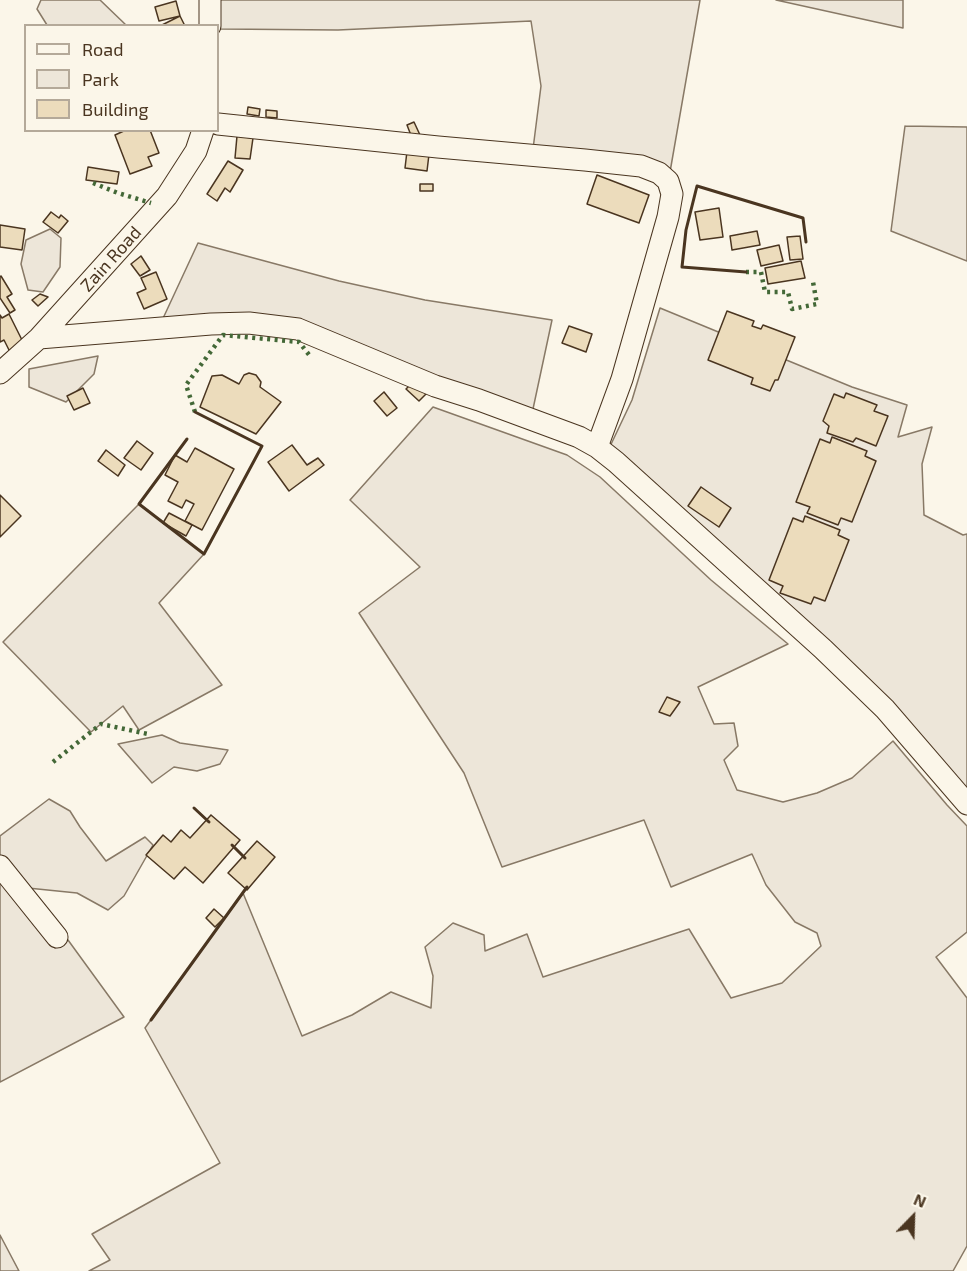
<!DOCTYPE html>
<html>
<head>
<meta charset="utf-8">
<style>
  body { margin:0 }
  #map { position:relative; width:967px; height:1271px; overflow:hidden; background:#fbf6e9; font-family:"Exo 2",sans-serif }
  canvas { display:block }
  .legend { position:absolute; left:24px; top:24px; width:195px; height:108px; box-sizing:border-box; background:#fbf6e9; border:2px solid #b4a999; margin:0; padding:8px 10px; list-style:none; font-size:18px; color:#4a3520 }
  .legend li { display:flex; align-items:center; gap:12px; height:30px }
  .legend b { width:30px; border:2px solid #b4a999 }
  .north { position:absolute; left:883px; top:1187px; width:60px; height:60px; -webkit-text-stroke:4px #fbf6e9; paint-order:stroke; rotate:23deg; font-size:16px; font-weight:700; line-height:24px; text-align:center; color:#4a3520 }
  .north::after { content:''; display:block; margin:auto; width:21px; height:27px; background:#4a3520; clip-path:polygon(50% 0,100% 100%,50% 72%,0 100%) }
</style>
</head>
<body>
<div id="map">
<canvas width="967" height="1271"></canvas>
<ul class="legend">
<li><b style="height:8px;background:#fbf6e9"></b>Road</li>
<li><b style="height:16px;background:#ede6d9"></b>Park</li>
<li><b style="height:16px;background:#ecdcbc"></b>Building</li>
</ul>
<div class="north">N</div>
</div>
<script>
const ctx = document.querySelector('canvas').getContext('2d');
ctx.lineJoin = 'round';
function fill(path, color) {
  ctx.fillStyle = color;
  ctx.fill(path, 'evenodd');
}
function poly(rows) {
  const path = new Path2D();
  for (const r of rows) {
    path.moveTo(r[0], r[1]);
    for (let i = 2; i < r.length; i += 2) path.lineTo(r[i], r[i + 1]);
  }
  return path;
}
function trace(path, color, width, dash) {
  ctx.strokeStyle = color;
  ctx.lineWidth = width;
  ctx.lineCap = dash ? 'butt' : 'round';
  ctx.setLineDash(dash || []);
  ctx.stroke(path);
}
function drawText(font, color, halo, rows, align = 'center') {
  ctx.font = font + ' "Exo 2",sans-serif';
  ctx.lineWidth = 4.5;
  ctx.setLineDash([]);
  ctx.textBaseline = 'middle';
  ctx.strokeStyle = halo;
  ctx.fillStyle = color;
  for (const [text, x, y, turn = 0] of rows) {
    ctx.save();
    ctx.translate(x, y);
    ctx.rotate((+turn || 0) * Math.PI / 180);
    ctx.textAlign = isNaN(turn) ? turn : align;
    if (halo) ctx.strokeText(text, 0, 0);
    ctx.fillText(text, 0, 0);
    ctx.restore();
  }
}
const green = poly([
  [41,0,100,0,126,25,47,25,37,9,41,0],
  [215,0,700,0,670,172,533,149,541,86,531,21,338,30,220,29,215,0],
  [776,0,903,0,903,28,776,0],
  [905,126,967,127,967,261,891,231,905,126],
  [50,229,61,238,60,267,43,292,28,290,21,264,26,240,50,229],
  [198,243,339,281,425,300,552,320,530,423,297,326,159,327,198,243],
  [660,308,852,387,907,405,898,437,932,427,922,464,924,515,963,535,967,534,967,799,605,457,632,400,660,308],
  [98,356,94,374,66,402,29,387,29,369,98,356],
  [433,407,567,455,600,477,711,580,788,644,698,687,714,724,734,723,738,746,724,760,737,790,783,802,817,793,852,778,893,741,947,805,967,826,967,932,936,957,967,998,967,1246,953,1271,89,1271,110,1260,92,1234,220,1163,145,1028,243,893,302,1036,352,1015,391,992,431,1008,433,976,425,947,453,923,484,935,485,951,527,934,543,977,689,929,731,998,782,983,821,946,817,933,795,922,766,885,752,854,671,887,644,820,502,867,464,773,359,613,420,567,350,500,433,407],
  [139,504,204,554,159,603,222,685,139,730,123,706,91,732,3,642,139,504],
  [162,735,180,743,228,750,220,764,197,771,174,767,152,783,118,744,162,735],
  [49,799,70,811,80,827,106,861,145,837,153,845,124,896,108,910,77,893,18,887,0,856,0,836,49,799],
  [0,878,55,948,68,940,124,1017,0,1082,0,878],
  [0,1235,19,1271,0,1271,0,1235]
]);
fill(green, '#ede6d9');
trace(green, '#887966', 1.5);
const building = poly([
  [176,1,180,16,159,21,155,7,176,1],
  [180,16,185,26,160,26,180,16],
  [248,107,260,109,259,116,247,114,248,107],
  [266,110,277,111,277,118,266,117,266,110],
  [414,122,420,135,412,138,407,125,414,122],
  [126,130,150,130,159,153,148,157,152,166,130,174,115,135,126,130],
  [237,136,253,138,250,159,235,158,237,136],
  [408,143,430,146,427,171,405,168,408,143],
  [228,161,243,170,230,192,225,188,217,201,207,194,228,161],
  [88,167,119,172,117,184,86,180,88,167],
  [597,175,649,195,639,223,587,204,597,175],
  [420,184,433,184,433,191,420,191,420,184],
  [719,208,723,237,700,240,695,212,719,208],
  [51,212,59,218,61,215,68,221,58,233,43,222,51,212],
  [0,225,25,229,22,250,0,247,0,225],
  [757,231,760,245,732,250,730,236,757,231],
  [800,236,803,259,790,260,787,237,800,236],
  [779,245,783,261,761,266,757,250,779,245],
  [141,256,150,270,140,276,131,264,141,256],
  [801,261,805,278,768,284,765,268,801,261],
  [156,272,167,299,144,309,137,293,146,289,141,278,156,272],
  [1,276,12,294,7,297,15,310,10,313,0,298,0,277,1,276],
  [40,294,48,297,38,306,32,300,40,294],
  [727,311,754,321,752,326,761,329,763,325,795,337,778,380,775,380,770,391,751,384,753,378,708,360,727,311],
  [9,314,24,344,10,352,4,340,0,342,0,315,2,318,9,314],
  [569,326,592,334,586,352,562,343,569,326],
  [249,373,256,375,261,382,260,387,281,402,256,434,200,407,212,376,222,375,239,384,244,375,249,373],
  [417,378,429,391,419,401,406,389,417,378],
  [83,388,90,403,74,410,67,396,83,388],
  [384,392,397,408,387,416,374,401,384,392],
  [846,393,877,405,874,411,888,416,876,446,856,438,853,442,827,433,829,426,823,421,834,394,844,398,846,393],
  [832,437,867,451,865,456,876,461,852,522,841,518,838,525,807,513,810,507,796,502,820,439,830,443,832,437],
  [137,441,153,453,141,470,124,458,137,441],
  [292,445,307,465,318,458,324,465,289,491,268,462,292,445],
  [195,448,234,469,202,530,185,521,194,504,186,500,182,508,168,501,178,482,165,475,175,455,187,462,195,448],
  [106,450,125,465,118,476,98,461,106,450],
  [701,487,731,508,719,527,688,506,701,487],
  [0,495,21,516,0,537,0,495],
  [169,513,192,525,186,536,163,523,169,513],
  [805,516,840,530,838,535,849,540,825,601,814,597,811,604,780,593,783,586,769,580,793,518,803,522,805,516],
  [667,697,680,702,670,716,659,712,667,697],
  [211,815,240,840,203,883,185,867,174,879,146,855,163,835,171,842,181,830,190,838,211,815],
  [257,841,275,857,247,890,228,873,257,841],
  [214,909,224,918,215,927,206,918,214,909]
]);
fill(building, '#ecdcbc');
trace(building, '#4a3520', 1.5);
const street = poly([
  [210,26,210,0],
  [218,124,438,147,585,160,641,166,659,173,668,181,672,194,668,217,622,379,597,447],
  [39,338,211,324,249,323,298,329,435,386,479,400,579,437,597,447,616,462,823,649,885,709,967,804],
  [0,373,39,338,167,196,196,151,203,130],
  [0,866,57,937]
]);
trace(street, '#4a3520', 23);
trace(street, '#fbf6e9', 21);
trace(poly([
  [93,183,118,193,151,203],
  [746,272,761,272,765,292,788,292,792,309,817,304,813,282],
  [195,412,186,385,223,335,299,342,310,356],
  [53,762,101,724,148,734]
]), '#436837', 4.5, [3, 4.5]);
trace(poly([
  [746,272,682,267,686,230,697,186,803,218,806,242],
  [187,439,139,504,204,554,262,446,195,412],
  [194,808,209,822],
  [232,845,245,858],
  [151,1020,247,887]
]), '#4a3520', 3);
drawText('18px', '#4a3520', '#fbf6e9', [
  ["Zain Road",111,259,-48]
]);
</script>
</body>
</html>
